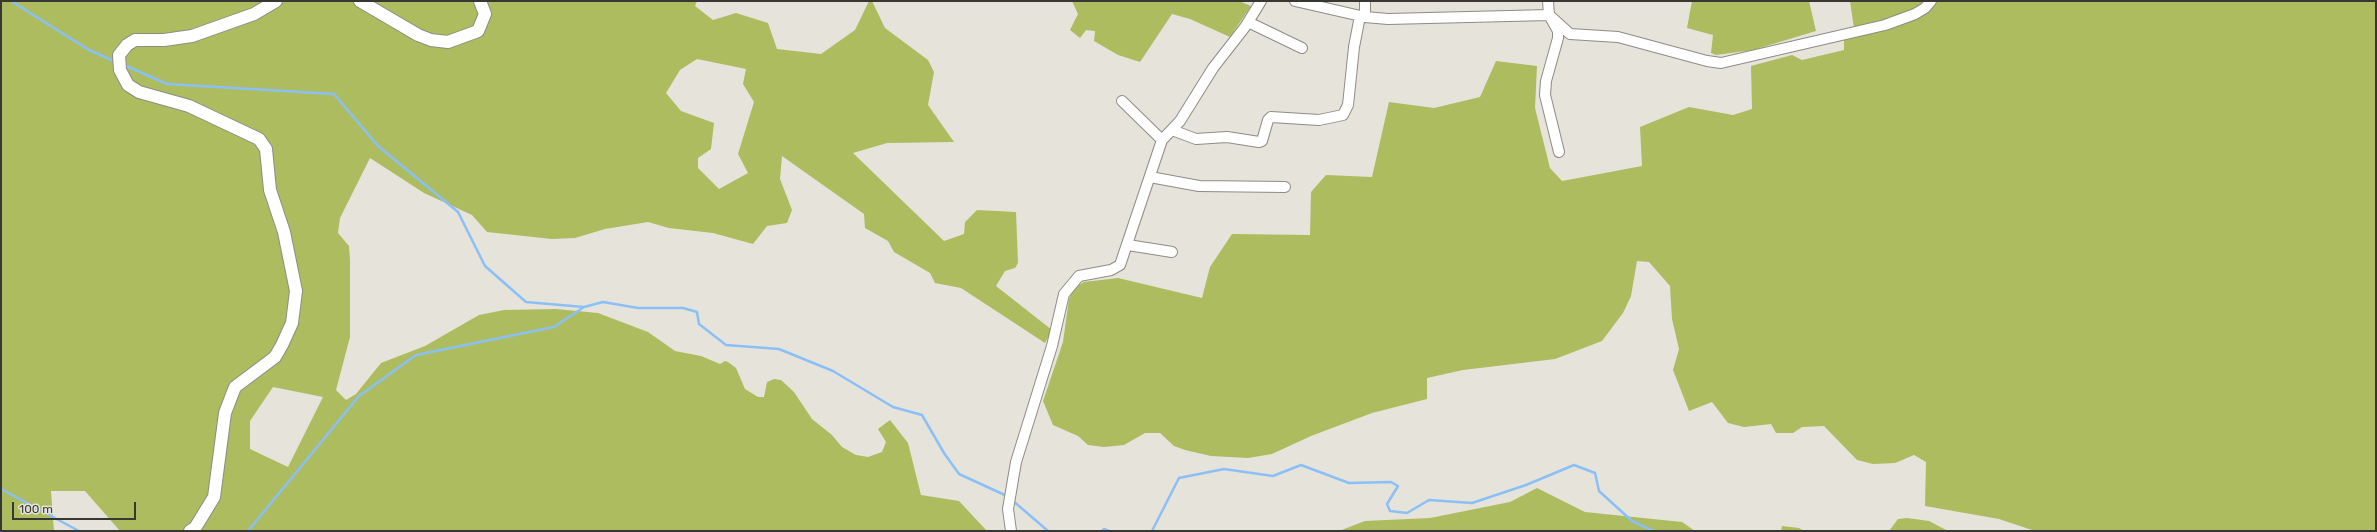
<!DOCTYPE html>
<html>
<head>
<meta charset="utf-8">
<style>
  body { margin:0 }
  #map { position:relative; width:2377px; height:532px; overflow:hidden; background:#e6e3db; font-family:Rubik,sans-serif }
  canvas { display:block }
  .frame { position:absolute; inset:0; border:2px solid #383734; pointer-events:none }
  .scale { position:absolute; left:12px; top:502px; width:124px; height:18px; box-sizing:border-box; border:2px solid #383734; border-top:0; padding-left:5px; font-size:12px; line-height:14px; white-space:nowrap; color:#383734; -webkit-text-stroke:3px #e6e3db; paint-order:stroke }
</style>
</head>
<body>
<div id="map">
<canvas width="2377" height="532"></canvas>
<div class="frame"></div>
<div class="scale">100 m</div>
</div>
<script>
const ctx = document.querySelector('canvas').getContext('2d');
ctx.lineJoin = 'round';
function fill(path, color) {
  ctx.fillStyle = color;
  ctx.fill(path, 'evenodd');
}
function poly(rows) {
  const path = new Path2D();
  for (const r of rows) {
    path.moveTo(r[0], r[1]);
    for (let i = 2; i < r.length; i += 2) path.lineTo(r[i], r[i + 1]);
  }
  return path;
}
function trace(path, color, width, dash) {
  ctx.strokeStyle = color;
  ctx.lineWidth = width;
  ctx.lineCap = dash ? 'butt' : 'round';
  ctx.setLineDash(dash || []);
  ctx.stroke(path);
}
fill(poly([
  [1,1,697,1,695,6,713,20,736,13,768,23,777,49,821,54,855,30,869,1,872,1,885,28,928,60,934,72,928,105,954,142,887,143,853,153,944,241,964,234,965,222,977,210,1016,212,1018,263,1015,268,1005,271,996,286,1052,330,1045,343,961,288,935,283,930,273,894,252,888,241,865,228,864,214,782,156,780,179,792,210,787,223,767,226,753,244,713,233,669,228,648,222,605,229,575,238,552,239,487,232,472,215,424,193,370,158,340,218,338,233,349,246,350,260,350,337,336,390,346,400,356,394,381,363,425,346,479,315,504,310,556,309,598,313,648,332,675,351,701,356,720,364,725,361,728,362,736,368,745,389,758,397,764,397,767,382,774,379,781,380,794,392,812,419,832,435,842,447,856,455,868,457,882,452,886,442,878,429,890,420,908,443,921,495,959,501,987,531,120,531,85,491,51,491,54,531,1,531],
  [697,59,746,69,743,84,754,102,738,154,748,173,719,189,698,168,698,158,711,149,714,123,681,111,666,93,680,70],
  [273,387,323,397,288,467,250,449,250,421],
  [1072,1,1239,1,1251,6,1230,37,1190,19,1172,14,1140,62,1118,55,1094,41,1095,31,1086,30,1080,38,1070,30,1078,14],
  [1692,1,1809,1,1816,31,1753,50,1716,55,1711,53,1713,35,1687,28],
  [1850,1,2376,1,2376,531,2035,531,1999,519,1925,506,1926,462,1914,455,1895,463,1873,464,1857,460,1824,426,1802,427,1793,433,1776,433,1771,424,1744,427,1728,423,1712,402,1689,411,1673,370,1679,349,1672,319,1670,286,1649,262,1637,261,1631,296,1623,313,1602,341,1555,359,1463,370,1427,378,1427,399,1372,413,1311,436,1272,454,1248,458,1211,456,1185,450,1174,446,1160,433,1145,433,1124,445,1104,447,1088,445,1078,436,1053,425,1043,401,1063,342,1069,299,1074,288,1084,282,1118,278,1202,298,1210,267,1232,234,1310,235,1311,192,1326,175,1372,177,1389,102,1434,108,1480,97,1496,61,1537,66,1535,108,1550,168,1562,181,1642,166,1640,127,1689,107,1733,115,1752,109,1751,66,1792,55,1802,60,1844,50,1844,38,1855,35],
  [1537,488,1585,512,1682,522,1695,531,1339,531,1365,521,1430,518,1510,502],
  [1907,518,1929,521,1948,531,1889,531,1898,519],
  [1782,526,1799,528,1804,531,1781,531]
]), '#adbc5e');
trace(poly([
  [11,1,89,50,116,62],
  [124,65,167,84,334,94,378,146,458,212,485,266,526,302,584,307,603,302,638,308,683,308,697,312,699,324,726,345,779,349,833,371,893,407,922,415,944,453,959,474,1007,496],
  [1,489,79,531],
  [1012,500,1048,531],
  [248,531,359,396,416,355,554,327,584,307],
  [1102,531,1104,529,1109,531],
  [1152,531,1179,478,1224,469,1273,476,1301,465,1349,483,1391,482,1398,486,1387,504,1390,511,1407,513,1429,500,1472,503,1526,485,1574,465,1595,473,1599,491,1632,521,1653,531]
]), '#8bc0f7', 2.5);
const minor = poly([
  [1295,1,1365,17,1388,19,1549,15,1570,34,1618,37,1707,61,1721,63,1885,25,1915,14,1925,8,1931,1],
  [1365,1,1365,17],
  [1548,1,1549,15,1558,31,1558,38,1546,81,1545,95,1559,152],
  [1248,22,1302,48],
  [1122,101,1162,140],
  [1172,130,1196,139,1227,137,1259,142,1262,141,1268,120,1271,117,1319,120,1343,115,1348,105,1354,47,1360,16],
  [1150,177,1199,186,1285,187],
  [1128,245,1172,252],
  [1011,531,1008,509,1016,462,1052,346,1064,294,1079,276,1111,270,1120,265,1162,140,1180,121,1213,68,1245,27,1261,1]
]);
const tertiary = poly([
  [360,1,418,35,431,40,448,42,478,31,485,14,480,1],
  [190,531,195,528,214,497,225,413,235,387,275,357,282,345,292,323,296,291,284,232,270,190,266,149,259,139,189,106,139,92,128,85,120,70,119,55,127,45,135,40,164,40,192,36,254,14,276,1]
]);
trace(minor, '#8f8c85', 12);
trace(tertiary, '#8f8c85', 14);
trace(minor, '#fff', 10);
trace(tertiary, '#fff', 12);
</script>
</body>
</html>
